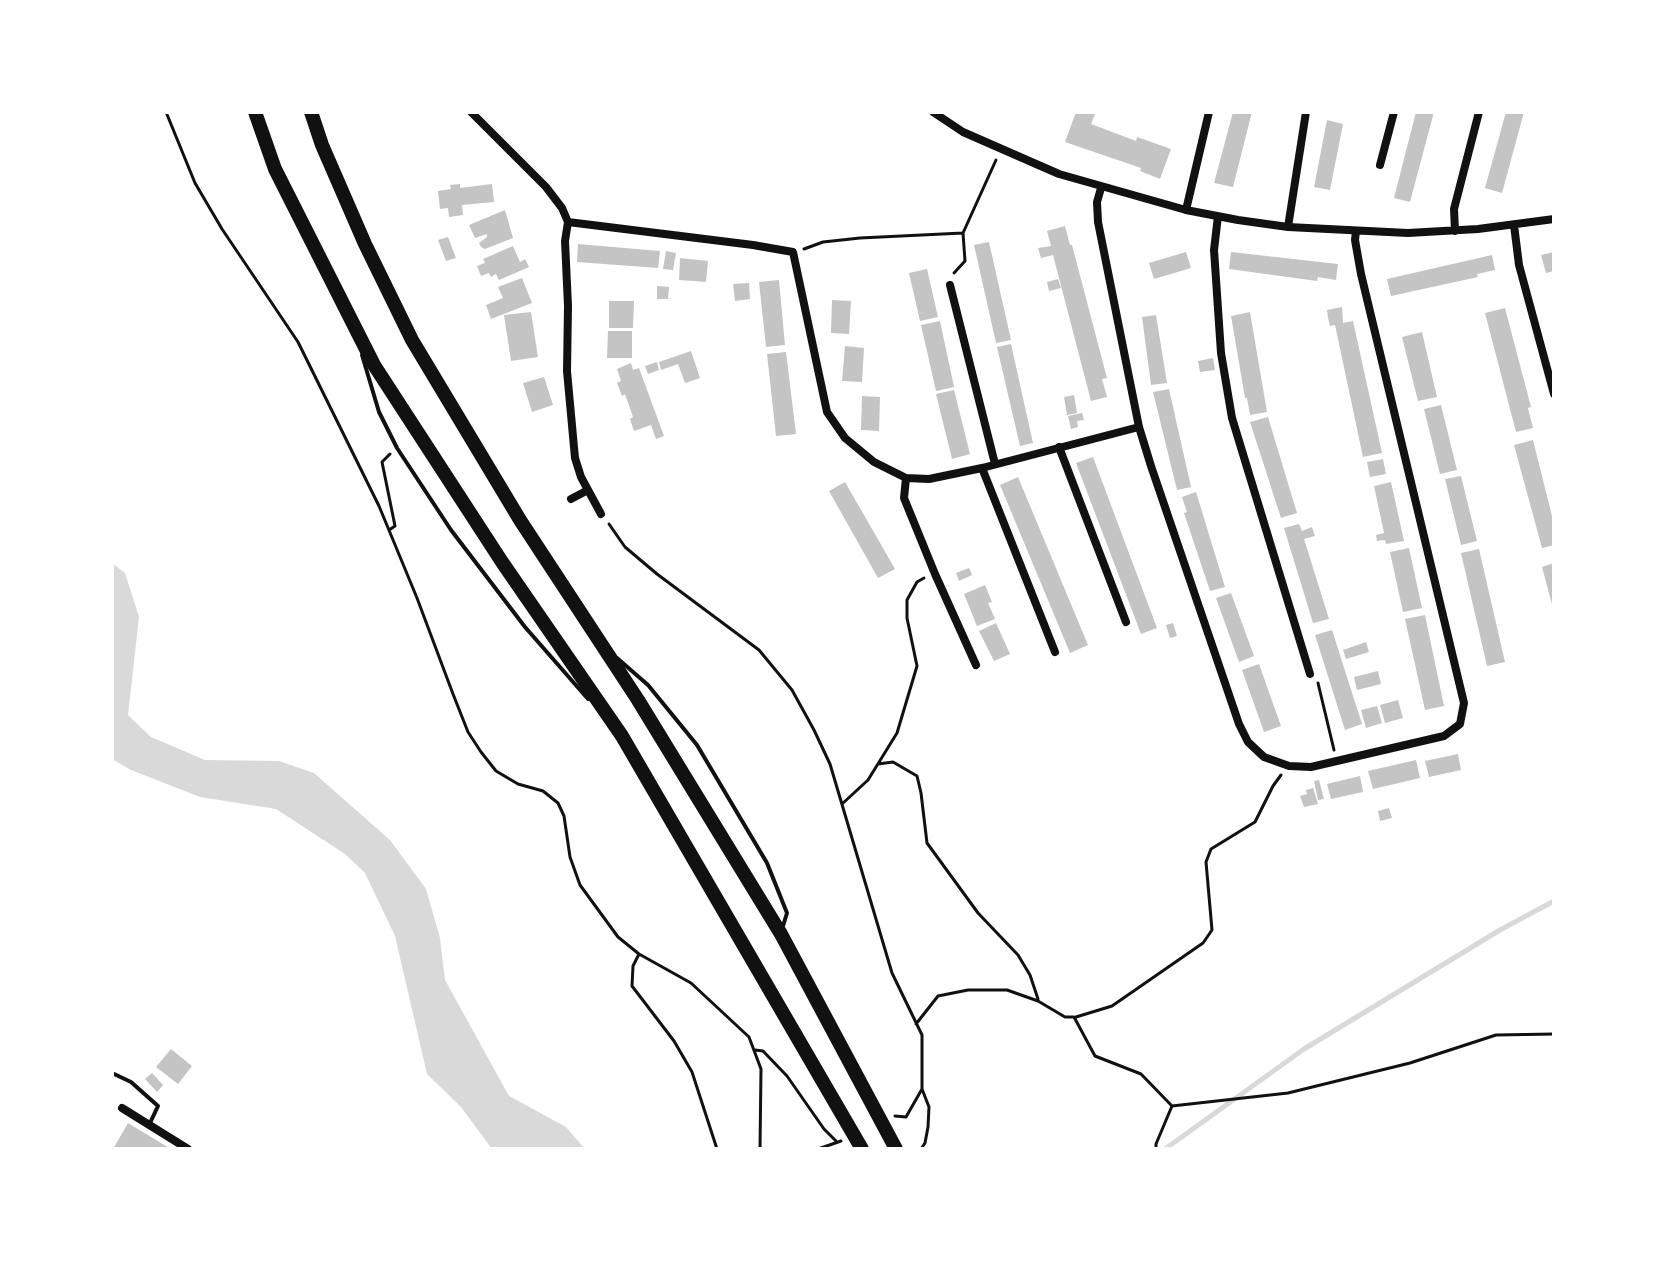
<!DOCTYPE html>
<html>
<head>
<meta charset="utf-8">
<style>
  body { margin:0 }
  #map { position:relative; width:1666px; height:1261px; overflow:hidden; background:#fff; font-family:"IBM Plex Sans",sans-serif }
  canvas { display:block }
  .frame { position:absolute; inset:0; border:114px solid #fff; pointer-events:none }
</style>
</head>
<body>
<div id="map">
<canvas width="1666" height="1261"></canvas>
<div class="frame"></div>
</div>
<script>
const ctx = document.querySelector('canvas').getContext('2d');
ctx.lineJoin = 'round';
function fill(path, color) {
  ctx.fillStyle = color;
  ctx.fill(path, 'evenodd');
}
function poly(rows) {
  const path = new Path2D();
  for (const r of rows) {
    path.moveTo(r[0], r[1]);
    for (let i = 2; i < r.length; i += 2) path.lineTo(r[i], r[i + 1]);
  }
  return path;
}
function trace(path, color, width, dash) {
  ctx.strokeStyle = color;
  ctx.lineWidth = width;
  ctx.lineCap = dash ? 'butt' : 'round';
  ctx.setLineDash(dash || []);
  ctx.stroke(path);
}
fill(poly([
  [112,563,125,573,139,617,128,715,151,737,205,760,279,761,314,773,390,840,426,889,440,938,445,980,509,1096,566,1127,585,1149,492,1149,461,1107,427,1074,395,936,365,873,345,854,276,809,200,797,131,770,112,759]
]), '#d9d9d9');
trace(poly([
  [1165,1149,1304,1049,1500,930,1554,901]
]), '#d9d9d9', 5);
fill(poly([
  [1076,112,1096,112,1091,124,1136,141,1137,137,1171,149,1160,179,1140,171,1141,168,1065,142],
  [1233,112,1252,112,1233,187,1214,183],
  [1416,112,1434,112,1410,202,1394,198],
  [1506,112,1524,112,1502,193,1485,188],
  [1327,120,1343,124,1330,190,1314,187],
  [460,184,460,188,492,184,494,202,462,205,463,215,449,217,448,208,440,209,438,191,451,189,450,185],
  [505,210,513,238,485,249,481,247,479,243,487,237,487,234,475,238,469,225],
  [1065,226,1070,245,1072,245,1107,378,1102,379,1107,397,1091,401,1053,255,1041,258,1038,248,1051,246,1047,231],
  [448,237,456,258,446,261,438,240],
  [989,242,1011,340,996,343,974,245],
  [578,244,660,251,658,268,577,262],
  [513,246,520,262,525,259,529,267,499,280,496,274,491,277,489,273,481,276,477,266,485,263,483,259],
  [666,251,676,253,673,270,663,269],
  [1186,252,1191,268,1154,279,1149,263],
  [1231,252,1338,264,1336,280,1318,277,1317,281,1229,269],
  [1554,252,1554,271,1546,273,1541,255],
  [1492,255,1495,270,1477,274,1478,277,1391,296,1387,279],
  [680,258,708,261,706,282,679,280],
  [927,269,938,317,920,321,909,273],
  [522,278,532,303,491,319,486,305,503,298,498,287],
  [1058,279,1061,288,1049,291,1047,282],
  [779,280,785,345,766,347,759,282],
  [749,283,750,299,735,301,733,284],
  [657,286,669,287,668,299,657,299],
  [832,300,851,301,849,334,831,333],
  [609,301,634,301,633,328,609,328],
  [1342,307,1343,323,1353,321,1382,453,1363,457,1335,325,1330,326,1328,318,1327,310],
  [1505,308,1531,407,1528,408,1533,428,1516,432,1485,313],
  [531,312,538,357,511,361,504,315],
  [1250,312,1267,412,1250,415,1247,398,1245,398,1231,316],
  [1156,315,1167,383,1151,385,1142,317],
  [940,321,954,387,936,391,921,325],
  [608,331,632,331,632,358,607,358],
  [1422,332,1437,397,1418,401,1402,337],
  [1011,344,1033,443,1020,446,997,347],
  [845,346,864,348,862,382,842,381],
  [691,351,700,378,685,383,678,364,661,370,659,362],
  [786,352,796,434,776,436,767,354],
  [1213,358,1215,370,1200,372,1198,361],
  [657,362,659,370,648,374,645,366],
  [631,363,633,370,639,368,664,436,656,439,651,425,634,431,630,419,633,417,625,394,622,396,617,383,621,381,617,369],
  [544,377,553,405,532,412,523,383],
  [1169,389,1191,487,1177,490,1153,392],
  [954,390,970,454,952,459,936,394],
  [1074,395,1077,413,1067,415,1064,397],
  [862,396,880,397,879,431,861,430],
  [1441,405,1457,470,1440,474,1424,409],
  [1082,413,1084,420,1077,421,1078,427,1071,429,1068,416],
  [1268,417,1297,513,1281,518,1250,422],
  [1533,440,1554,524,1554,545,1542,548,1514,445],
  [1093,457,1157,628,1141,634,1076,463],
  [1383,459,1386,474,1370,477,1367,462],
  [1461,476,1477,541,1461,545,1445,479],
  [1018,477,1088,645,1070,653,1000,485],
  [845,482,895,569,878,578,829,491],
  [1391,482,1404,541,1386,544,1385,540,1377,541,1376,535,1384,533,1374,486],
  [1196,492,1225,587,1210,591,1184,513,1187,512,1182,497],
  [1299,524,1302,531,1312,527,1315,536,1304,539,1329,619,1313,623,1284,528],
  [1409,548,1422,608,1403,612,1390,552],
  [1479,549,1505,662,1487,666,1461,553],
  [1554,563,1554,607,1553,608,1542,567],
  [969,568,972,575,959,581,956,573],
  [985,585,992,602,988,603,995,619,977,626,964,594],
  [1231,593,1254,656,1239,662,1216,598],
  [1425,615,1444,706,1425,710,1405,619],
  [996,623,1010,654,994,661,979,631],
  [1173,623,1177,636,1170,638,1166,625],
  [1332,630,1362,724,1345,730,1315,635],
  [1366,642,1369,652,1346,659,1343,650],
  [1259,664,1281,726,1264,732,1242,670],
  [1378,671,1381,684,1357,690,1354,677],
  [1398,700,1403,718,1385,723,1380,705],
  [1377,706,1382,723,1366,728,1361,710],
  [1458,754,1461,770,1429,777,1425,761],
  [1416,760,1420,778,1373,789,1368,771],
  [1360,776,1363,792,1331,799,1327,784],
  [1319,780,1324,799,1318,800,1314,781],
  [1313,788,1318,804,1304,807,1300,796,1307,794,1306,790],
  [1389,808,1392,818,1380,821,1378,811],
  [171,1049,192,1066,178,1084,156,1067],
  [152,1073,163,1085,157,1092,145,1079],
  [128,1123,171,1149,113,1149]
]), '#c4c4c4');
trace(poly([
  [166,112,195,183,222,229,298,342,379,506,417,598,453,694,468,732,481,752,496,771,518,784,543,791,558,803,564,816,570,857,580,885,618,937,639,954,691,983,749,1037,761,1069,760,1149],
  [804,249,823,242,860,238,963,233,996,160],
  [954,273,965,261,963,233],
  [609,524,625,547,657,574,759,650,792,690,814,730,830,764,892,973,922,1035,922,1089,906,1117,895,1116],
  [389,530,395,526,382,462,390,454],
  [1318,683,1334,750],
  [878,764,893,762,917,776,921,793,927,843,978,913,1018,955,1030,975,1038,999],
  [842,804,868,780,897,733,917,666,907,618,907,600,917,582,924,578],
  [639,954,633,966,632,986,674,1041,692,1072,717,1149],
  [1076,1017,1112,1006,1203,943,1212,930,1206,862,1211,849,1255,822,1273,786,1281,775],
  [916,1024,938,996,968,990,1007,990,1038,1001,1065,1017,1074,1017,1095,1056,1141,1074,1172,1106,1288,1093,1410,1063,1496,1035,1554,1034],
  [755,1050,763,1051,787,1076,824,1129,836,1141],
  [818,1149,841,1141],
  [921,1149,925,1143,928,1127,929,1107,922,1089],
  [1156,1149,1156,1144,1172,1106]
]), '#111', 3);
trace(poly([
  [362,355,379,412,397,448,451,530,525,627,588,699],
  [617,658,648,685,697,745,767,863,787,913,783,926],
  [112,1073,131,1082,158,1106,150,1123]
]), '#111', 4);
trace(poly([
  [471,112,546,187,562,208,568,222],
  [933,112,963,132,1059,174,1186,210,1238,220,1288,227,1408,233,1478,229,1554,219],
  [1380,165,1394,112],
  [1101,188,1097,202,1098,222,1139,427,1151,466,1239,724,1248,742,1264,757,1289,766,1311,767,1444,736,1460,724,1464,703,1361,274,1355,240,1356,231],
  [1186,210,1209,112],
  [1218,216,1214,250,1221,353,1232,418,1310,674],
  [568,222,753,245,793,252,827,412,845,438,874,462,906,478,929,479,982,468,1139,427],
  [568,222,565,241,568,306,567,371,575,458,581,477,601,514],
  [1514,225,1519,265,1554,394],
  [1288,227,1306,112],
  [1455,231,1454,209,1479,112],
  [950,285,995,464],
  [1059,447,1126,622],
  [982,468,1055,652],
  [906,478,904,498,935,574,976,665],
  [571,499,588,490],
  [122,1108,188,1149]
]), '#111', 8);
trace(poly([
  [255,112,275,169,374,365,502,562,622,736,862,1149],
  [311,112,322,145,365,244,412,340,520,520,638,700,781,934,896,1149]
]), '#111', 14);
</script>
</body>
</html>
